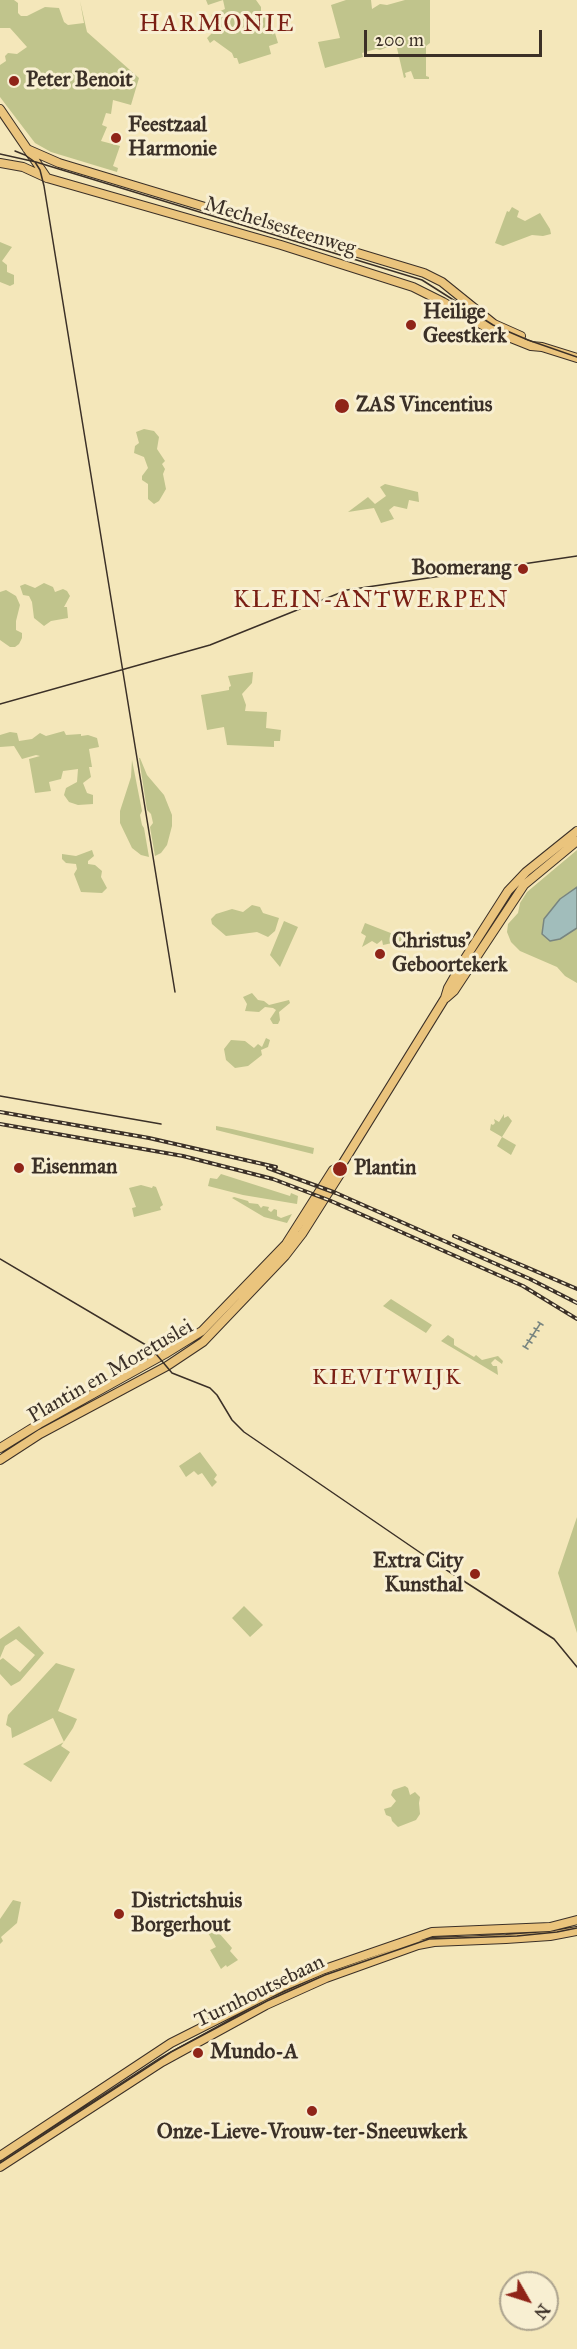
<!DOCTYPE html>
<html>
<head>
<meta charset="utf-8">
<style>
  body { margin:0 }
  #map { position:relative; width:577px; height:2349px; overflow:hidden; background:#f4e7ba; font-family:"IM FELL Great Primer",serif }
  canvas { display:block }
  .north { position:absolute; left:499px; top:2271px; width:60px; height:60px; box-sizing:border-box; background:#f8efd2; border:2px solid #aca38e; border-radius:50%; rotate:129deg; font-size:16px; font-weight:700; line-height:24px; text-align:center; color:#3b3027 }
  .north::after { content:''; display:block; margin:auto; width:21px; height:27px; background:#8f2418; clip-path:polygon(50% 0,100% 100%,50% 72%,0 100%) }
  .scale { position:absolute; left:364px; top:30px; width:178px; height:27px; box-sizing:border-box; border:3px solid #3b3027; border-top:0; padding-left:8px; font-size:18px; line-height:21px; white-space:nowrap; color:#3b3027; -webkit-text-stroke:4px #f8efd2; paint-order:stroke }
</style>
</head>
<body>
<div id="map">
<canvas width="577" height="2349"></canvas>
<div class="north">N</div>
<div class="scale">200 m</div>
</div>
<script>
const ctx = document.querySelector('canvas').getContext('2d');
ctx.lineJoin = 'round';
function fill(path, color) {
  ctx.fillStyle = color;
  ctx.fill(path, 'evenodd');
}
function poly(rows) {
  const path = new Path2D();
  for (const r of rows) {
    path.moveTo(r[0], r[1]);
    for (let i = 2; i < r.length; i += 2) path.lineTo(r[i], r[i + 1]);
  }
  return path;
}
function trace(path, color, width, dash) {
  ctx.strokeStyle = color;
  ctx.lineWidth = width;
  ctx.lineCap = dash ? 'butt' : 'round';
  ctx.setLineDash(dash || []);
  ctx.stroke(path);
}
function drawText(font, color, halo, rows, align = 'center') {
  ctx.font = font + ' "IM FELL Great Primer",serif';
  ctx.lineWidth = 6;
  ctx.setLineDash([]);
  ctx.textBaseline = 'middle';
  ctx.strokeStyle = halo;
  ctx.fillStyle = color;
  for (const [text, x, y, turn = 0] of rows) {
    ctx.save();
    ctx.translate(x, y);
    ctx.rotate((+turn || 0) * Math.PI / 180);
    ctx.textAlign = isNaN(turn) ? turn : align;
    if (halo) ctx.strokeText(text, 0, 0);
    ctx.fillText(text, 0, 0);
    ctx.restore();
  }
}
fill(poly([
  [0,0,14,0,18,3,18,13,21,16,27,16,45,7,59,8,64,22,68,25,84,23,80,1,87,32,139,78,131,105,113,100,111,114,106,113,102,125,107,127,101,141,120,146,113,166,118,168,117,172,51,152,35,143,3,101,0,97,0,65,6,61,5,56,8,53,17,54,27,47,10,28,0,28],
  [206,0,256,0,261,7,261,15,270,12,267,26,275,33,278,43,269,46,271,54,239,64,237,58,234,58,232,53,214,40,210,43,207,38,214,31,211,15,225,9,223,0,208,5],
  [346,0,371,0,372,9,380,4,387,5,405,0,430,0,430,43,426,46,426,76,429,77,429,79,414,79,411,71,405,73,406,77,404,78,396,44,380,50,376,49,362,53,363,57,325,68,318,42,340,38,331,5],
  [512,207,519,211,517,217,525,221,540,213,550,229,551,234,543,236,532,235,503,246,495,243,507,211,509,212],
  [0,242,12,247,2,261,7,265,7,272,14,275,14,284,10,286,0,282],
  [144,429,154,431,159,437,157,449,165,461,162,464,165,469,163,474,166,489,159,501,154,504,148,499,148,484,142,480,142,476,148,468,144,457,134,453,135,446,139,443,136,432],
  [385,484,418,492,419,502,409,500,407,509,394,506,389,510,394,519,381,523,374,508,348,512,368,497,375,504,386,496,380,487],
  [44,583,53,587,55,592,63,589,67,591,70,596,64,607,67,607,68,618,51,621,44,626,34,618,32,602,29,596,23,595,20,586,25,584,35,588],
  [6,590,16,596,20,605,16,621,16,630,22,633,22,638,19,644,15,647,10,647,0,640,0,592],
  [253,672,252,683,242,694,246,705,245,711,267,712,266,728,281,730,280,741,274,741,274,747,227,745,224,727,207,730,201,695,229,690,229,687,231,686,228,676],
  [64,731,66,735,81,734,81,736,88,735,97,738,99,747,89,749,92,767,89,767,91,777,83,783,87,793,93,795,93,804,78,805,69,802,64,795,66,788,77,782,78,769,63,771,61,779,49,782,51,791,35,793,29,759,40,756,36,755,22,759,14,746,0,747,0,735,10,732,17,733,19,741,32,739,40,733,46,736],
  [139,758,140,758,147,775,164,795,172,815,172,826,167,845,161,853,155,856,150,827,153,823,151,814,147,810],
  [132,760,142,811,140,815,142,825,144,828,149,857,141,855,132,848,120,823,120,811,131,777],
  [92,850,94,856,88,861,88,864,95,865,102,871,101,877,107,888,102,893,81,892,74,874,77,869,76,864,66,863,62,859,62,854,76,856],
  [577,850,577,983,565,976,557,967,520,951,511,942,507,932,508,924,518,913,520,903,527,892],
  [252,905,260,907,263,913,279,918,275,931,268,937,257,932,226,936,212,924,211,919,216,914,232,909,243,912],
  [284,921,298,927,280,967,270,955],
  [365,923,406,939,406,940,383,945,382,940,377,944,372,941,362,947,366,936,361,933],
  [252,993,258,1000,264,1001,269,1005,289,1000,290,1003,279,1012,280,1020,278,1024,273,1024,270,1019,276,1010,273,1008,265,1007,259,1012,245,1011,247,1004,243,997],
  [266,1038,270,1040,268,1047,261,1050,262,1055,248,1066,235,1068,226,1060,224,1049,231,1040,245,1041,254,1048,258,1044,262,1047],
  [504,1114,504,1118,508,1116,512,1121,502,1137,516,1145,511,1155,497,1146,502,1137,490,1130,491,1124,493,1125,495,1123,494,1119,499,1122],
  [216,1126,232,1129,314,1148,313,1154,216,1130],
  [221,1174,290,1196,291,1193,298,1196,297,1204,243,1195,208,1186,210,1178,217,1179],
  [141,1185,152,1188,153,1186,156,1187,163,1205,160,1207,161,1210,134,1217,132,1208,136,1207,129,1188],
  [234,1197,248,1201,249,1203,258,1204,261,1208,263,1206,269,1207,268,1210,271,1212,274,1209,277,1210,277,1216,281,1218,292,1214,287,1223,264,1217,232,1198],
  [391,1299,432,1325,426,1333,383,1306],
  [448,1335,454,1339,454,1345,474,1357,476,1355,482,1360,498,1356,503,1361,502,1364,495,1359,491,1363,493,1366,497,1366,498,1375,441,1341],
  [200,1452,217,1475,214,1479,217,1482,212,1487,202,1473,198,1475,194,1471,186,1477,179,1466],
  [577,1517,577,1633,558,1573],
  [244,1606,263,1625,250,1637,232,1618],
  [19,1626,44,1653,20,1681,11,1686,0,1674,0,1660,3,1658,20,1672,35,1655,16,1639,5,1646,0,1658,0,1639],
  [56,1663,75,1669,58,1711,77,1719,73,1728,61,1746,70,1752,51,1782,23,1764,64,1742,53,1718,12,1738,11,1728,6,1725,8,1715],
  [405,1786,408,1788,410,1795,415,1792,420,1797,419,1803,420,1814,416,1820,398,1827,392,1821,391,1817,386,1815,384,1809,391,1807,396,1801,391,1795,393,1790],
  [13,1900,21,1902,17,1923,1,1937,3,1941,0,1944,0,1919],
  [213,1926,232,1948,230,1951,238,1960,227,1967,226,1965,221,1969,210,1950,216,1947,207,1931]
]), '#c0c48c');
const water = poly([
  [577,887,577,928,560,939,550,941,542,934,544,919,560,899,577,887]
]);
fill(water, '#a1bdbb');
trace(water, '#788580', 1.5);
trace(poly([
  [538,1322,543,1325],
  [534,1328,539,1331],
  [530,1334,536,1337],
  [527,1340,532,1343],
  [523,1346,528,1349],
  [525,1347,540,1324]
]), '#788580', 1.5);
const major = poly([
  [0,109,47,178],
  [27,149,59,163,424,273,442,282,494,324,521,336],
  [0,163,23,167,47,178,281,245,413,287,443,302,491,330,531,346,542,347,577,358],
  [446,998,454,991,524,885,577,841],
  [0,1448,39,1424,165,1354,202,1331,286,1244,333,1170,341,1166],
  [0,1460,40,1434,167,1366,203,1342,285,1256,302,1234,340,1174,341,1166,445,998,448,988,464,960,508,891,526,872,577,831],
  [0,2156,171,2043,284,1986,322,1970,432,1932,550,1927,577,1920],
  [0,2167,162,2062,266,2005,326,1978,418,1945,434,1942,506,1939,550,1936,577,1931]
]);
trace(major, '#3b3027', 10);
trace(major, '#eac47d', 8);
trace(poly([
  [15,151,25,155,35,162,40,170,44,186,175,992],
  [0,154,36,162,422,280,493,325,528,340,577,357],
  [0,704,210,645,347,590,577,556],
  [0,1096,161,1124],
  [0,1259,151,1348,172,1373,210,1388,217,1395,232,1420,244,1432,431,1560,554,1639,577,1667],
  [0,2163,171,2052,267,2001,325,1975,429,1939,517,1936,557,1932,577,1928]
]), '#3b3027', 1.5);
const rail = poly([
  [0,1112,149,1138,276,1167],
  [0,1124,183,1156,273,1179,331,1201,523,1286,577,1319],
  [268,1168,336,1193,530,1279,577,1303],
  [454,1236,577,1289]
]);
trace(rail, '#3b3027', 4);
trace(rail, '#f8efd2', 1.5, [4.5]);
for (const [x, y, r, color] of [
  [14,81,6,"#8f2418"],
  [116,138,6,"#8f2418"],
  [411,325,6,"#8f2418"],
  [342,406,8,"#8f2418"],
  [523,569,6,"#8f2418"],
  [380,954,6,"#8f2418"],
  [19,1168,6,"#8f2418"],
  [340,1169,8,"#8f2418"],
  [475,1574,6,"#8f2418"],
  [119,1914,6,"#8f2418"],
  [198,2053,6,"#8f2418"],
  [312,2111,6,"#8f2418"]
]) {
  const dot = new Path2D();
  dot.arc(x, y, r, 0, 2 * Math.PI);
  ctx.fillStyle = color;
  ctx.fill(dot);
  trace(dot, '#f8efd2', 2);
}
drawText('bold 21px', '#3b3027', '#f8efd2', [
  ["Peter Benoit",26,81],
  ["Feestzaal",128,126],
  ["Harmonie",128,150],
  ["Heilige",423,313],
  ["Geestkerk",423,337],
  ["ZAS Vincentius",356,406],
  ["Boomerang",511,569,"right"],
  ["Christus’",392,942],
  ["Geboortekerk",392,966],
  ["Eisenman",31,1168],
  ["Plantin",354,1169],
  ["Extra City",463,1562,"right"],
  ["Kunsthal",463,1586,"right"],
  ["Districtshuis",131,1902],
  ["Borgerhout",131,1926],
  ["Mundo-A",210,2053],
  ["Onze-Lieve-Vrouw-ter-Sneeuwkerk",312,2133,"center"]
], 'left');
drawText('21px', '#3b3027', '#f8efd2', [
  ["Mechelsesteenweg",280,227,17],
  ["Plantin en Moretuslei",111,1372,-30],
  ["Turnhoutsebaan",260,1992,-26]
]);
ctx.letterSpacing = '1.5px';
drawText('22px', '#7a1f14', '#f8efd2', [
  ["KIEVITWIJK",387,1379]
]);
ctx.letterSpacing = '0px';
ctx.letterSpacing = '1.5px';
drawText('24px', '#7a1f14', '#f8efd2', [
  ["HARMONIE",217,25],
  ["KLEIN-ANTWERPEN",371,601]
]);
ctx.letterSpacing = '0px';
</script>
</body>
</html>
